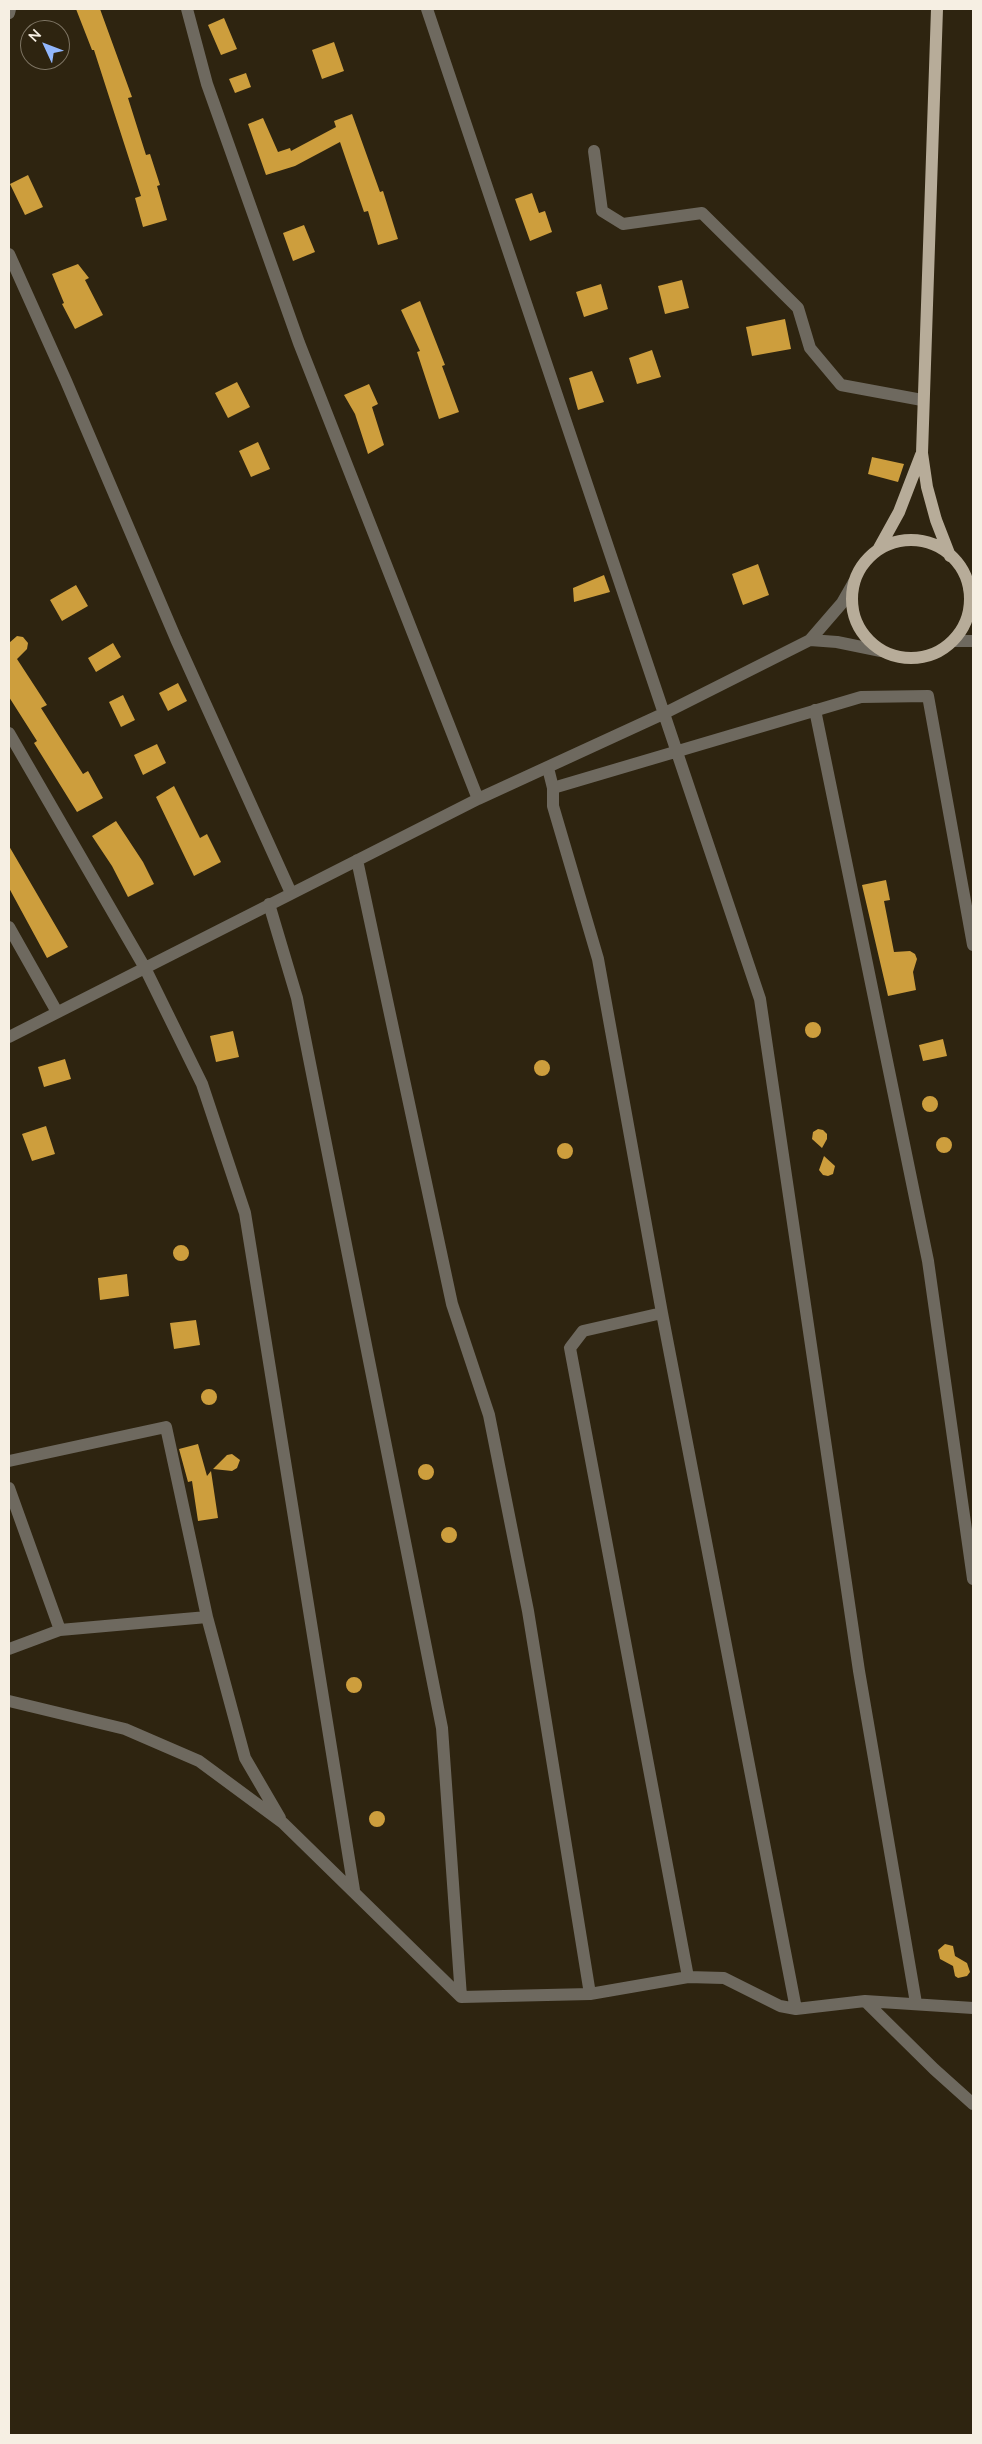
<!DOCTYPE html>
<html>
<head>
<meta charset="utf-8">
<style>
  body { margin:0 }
  #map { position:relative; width:982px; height:2444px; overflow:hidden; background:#2e2410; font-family:Lato,sans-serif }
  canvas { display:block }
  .frame { position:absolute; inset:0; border:10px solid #f6efe3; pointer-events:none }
  .north { position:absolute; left:20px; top:20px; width:50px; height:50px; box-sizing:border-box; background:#2e2410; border:1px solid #7e7564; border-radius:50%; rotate:313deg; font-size:14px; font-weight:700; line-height:20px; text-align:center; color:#f6efe3 }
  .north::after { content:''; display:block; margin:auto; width:18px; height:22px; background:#92b7fd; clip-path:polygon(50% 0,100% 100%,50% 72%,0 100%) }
</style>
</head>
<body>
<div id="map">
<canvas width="982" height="2444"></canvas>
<div class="frame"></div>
<div class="north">N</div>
</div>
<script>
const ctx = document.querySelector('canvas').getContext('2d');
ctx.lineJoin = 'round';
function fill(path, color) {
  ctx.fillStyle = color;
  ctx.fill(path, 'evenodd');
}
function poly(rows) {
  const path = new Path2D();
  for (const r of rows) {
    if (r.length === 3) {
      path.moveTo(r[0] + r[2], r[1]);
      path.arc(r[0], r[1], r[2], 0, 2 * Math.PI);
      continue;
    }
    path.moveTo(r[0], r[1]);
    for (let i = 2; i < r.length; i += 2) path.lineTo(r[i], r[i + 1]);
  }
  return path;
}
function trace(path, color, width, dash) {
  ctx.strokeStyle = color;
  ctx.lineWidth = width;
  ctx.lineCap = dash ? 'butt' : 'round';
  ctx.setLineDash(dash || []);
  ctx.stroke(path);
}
fill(poly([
  [76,9,100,9,132,97,128,98,146,155,150,154,160,185,157,186,167,220,143,227,135,198,141,196,94,50,92,50],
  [224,18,237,49,221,55,208,25],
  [334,42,344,71,322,79,312,50],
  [246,73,251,87,235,93,229,79],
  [352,114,380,192,383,191,398,239,378,245,368,211,364,212,340,142,295,166,266,175,248,124,263,118,278,152,290,148,291,151,336,127,334,121],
  [28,175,43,207,25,215,10,184],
  [532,193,539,213,545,211,552,232,530,241,515,199],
  [304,225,315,252,293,261,283,233],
  [78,264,89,278,85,280,103,315,75,329,62,304,64,303,52,274],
  [682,280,689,308,665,314,658,286],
  [601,284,608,309,584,317,576,292],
  [420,301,445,365,442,366,459,412,439,419,417,352,420,351,401,310],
  [785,319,791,349,752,356,746,327],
  [652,350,661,377,637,384,629,358],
  [592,371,604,402,578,410,569,378],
  [237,382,250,407,228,418,215,393],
  [369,384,378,404,372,407,384,445,368,454,355,414,344,395],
  [258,442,270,469,251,477,239,451],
  [872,457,904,464,898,482,868,474],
  [758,564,769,595,743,605,732,574],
  [604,575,610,592,574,602,573,588],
  [76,585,88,606,62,621,50,600],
  [17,636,23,637,28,643,27,649,17,659,47,705,41,708,83,774,88,771,103,798,77,812,34,743,37,741,9,697,9,643],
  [113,643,121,657,96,672,88,658],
  [178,683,187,701,168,711,159,693],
  [123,695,135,720,121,727,109,702],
  [157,744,166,763,143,775,134,755],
  [174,786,200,838,207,834,221,862,194,876,156,797],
  [116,821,143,862,154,884,128,897,112,866,92,836],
  [9,846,68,947,47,958,9,888],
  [886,880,890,900,884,901,894,952,910,951,915,954,917,959,913,972,916,990,888,996,862,885],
  [813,1030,8],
  [233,1031,239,1057,216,1062,210,1036],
  [943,1039,947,1056,923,1061,919,1045],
  [65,1059,71,1079,44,1087,38,1067],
  [542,1068,8],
  [930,1104,8],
  [46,1126,55,1154,32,1161,22,1134],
  [818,1129,823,1130,827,1134,827,1139,822,1148,812,1139,813,1132],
  [944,1145,8],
  [565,1151,8],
  [824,1156,835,1166,833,1174,828,1176,823,1175,819,1170],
  [181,1253,8],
  [127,1274,129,1296,100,1300,98,1278],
  [196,1320,200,1345,174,1349,170,1323],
  [209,1397,8],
  [198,1444,207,1476,211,1471,218,1518,198,1521,192,1481,188,1482,179,1449],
  [232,1454,240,1460,237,1468,232,1471,213,1469,227,1455],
  [426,1472,8],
  [449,1535,8],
  [354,1685,8],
  [377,1819,8],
  [945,1944,953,1946,955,1956,967,1963,970,1972,967,1976,958,1978,955,1976,953,1966,940,1959,938,1950]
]), '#cd9e3d');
trace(poly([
  [187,9,207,84,299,343,478,799],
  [427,9,760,999,859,1671,916,2003],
  [9,13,10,9],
  [594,151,602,211,623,224,702,213,798,308,810,348,841,385,922,400],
  [9,254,66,381,176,639,291,893],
  [969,588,973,594],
  [810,640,837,642,881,651],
  [953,641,973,641],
  [815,710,928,1261,973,1579],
  [9,733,145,968,202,1084,245,1213,354,1890],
  [548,768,553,788,553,806,598,959,662,1313,796,2009],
  [553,788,861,697,928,696,973,945],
  [357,860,452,1304,489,1415,528,1611,590,1994],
  [269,904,297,998,442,1728,461,1997],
  [9,927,57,1012],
  [9,1037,478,799,665,713,810,640,842,603,854,582],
  [662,1313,583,1331,570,1348,688,1977],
  [9,1461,166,1427,207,1617],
  [9,1488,60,1630],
  [9,1649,60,1630,207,1617,245,1758,280,1818],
  [9,1701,125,1729,199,1761,283,1823,461,1997,590,1994,688,1977,724,1978,780,2006,796,2009,865,2001,973,2008],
  [865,2001,934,2069,973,2104]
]), '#6e695f', 12);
trace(poly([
  [937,9,922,453,927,487,936,520,950,556],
  [911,599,59],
  [878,550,899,512,921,455]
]), '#b7ac99', 12);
</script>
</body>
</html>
